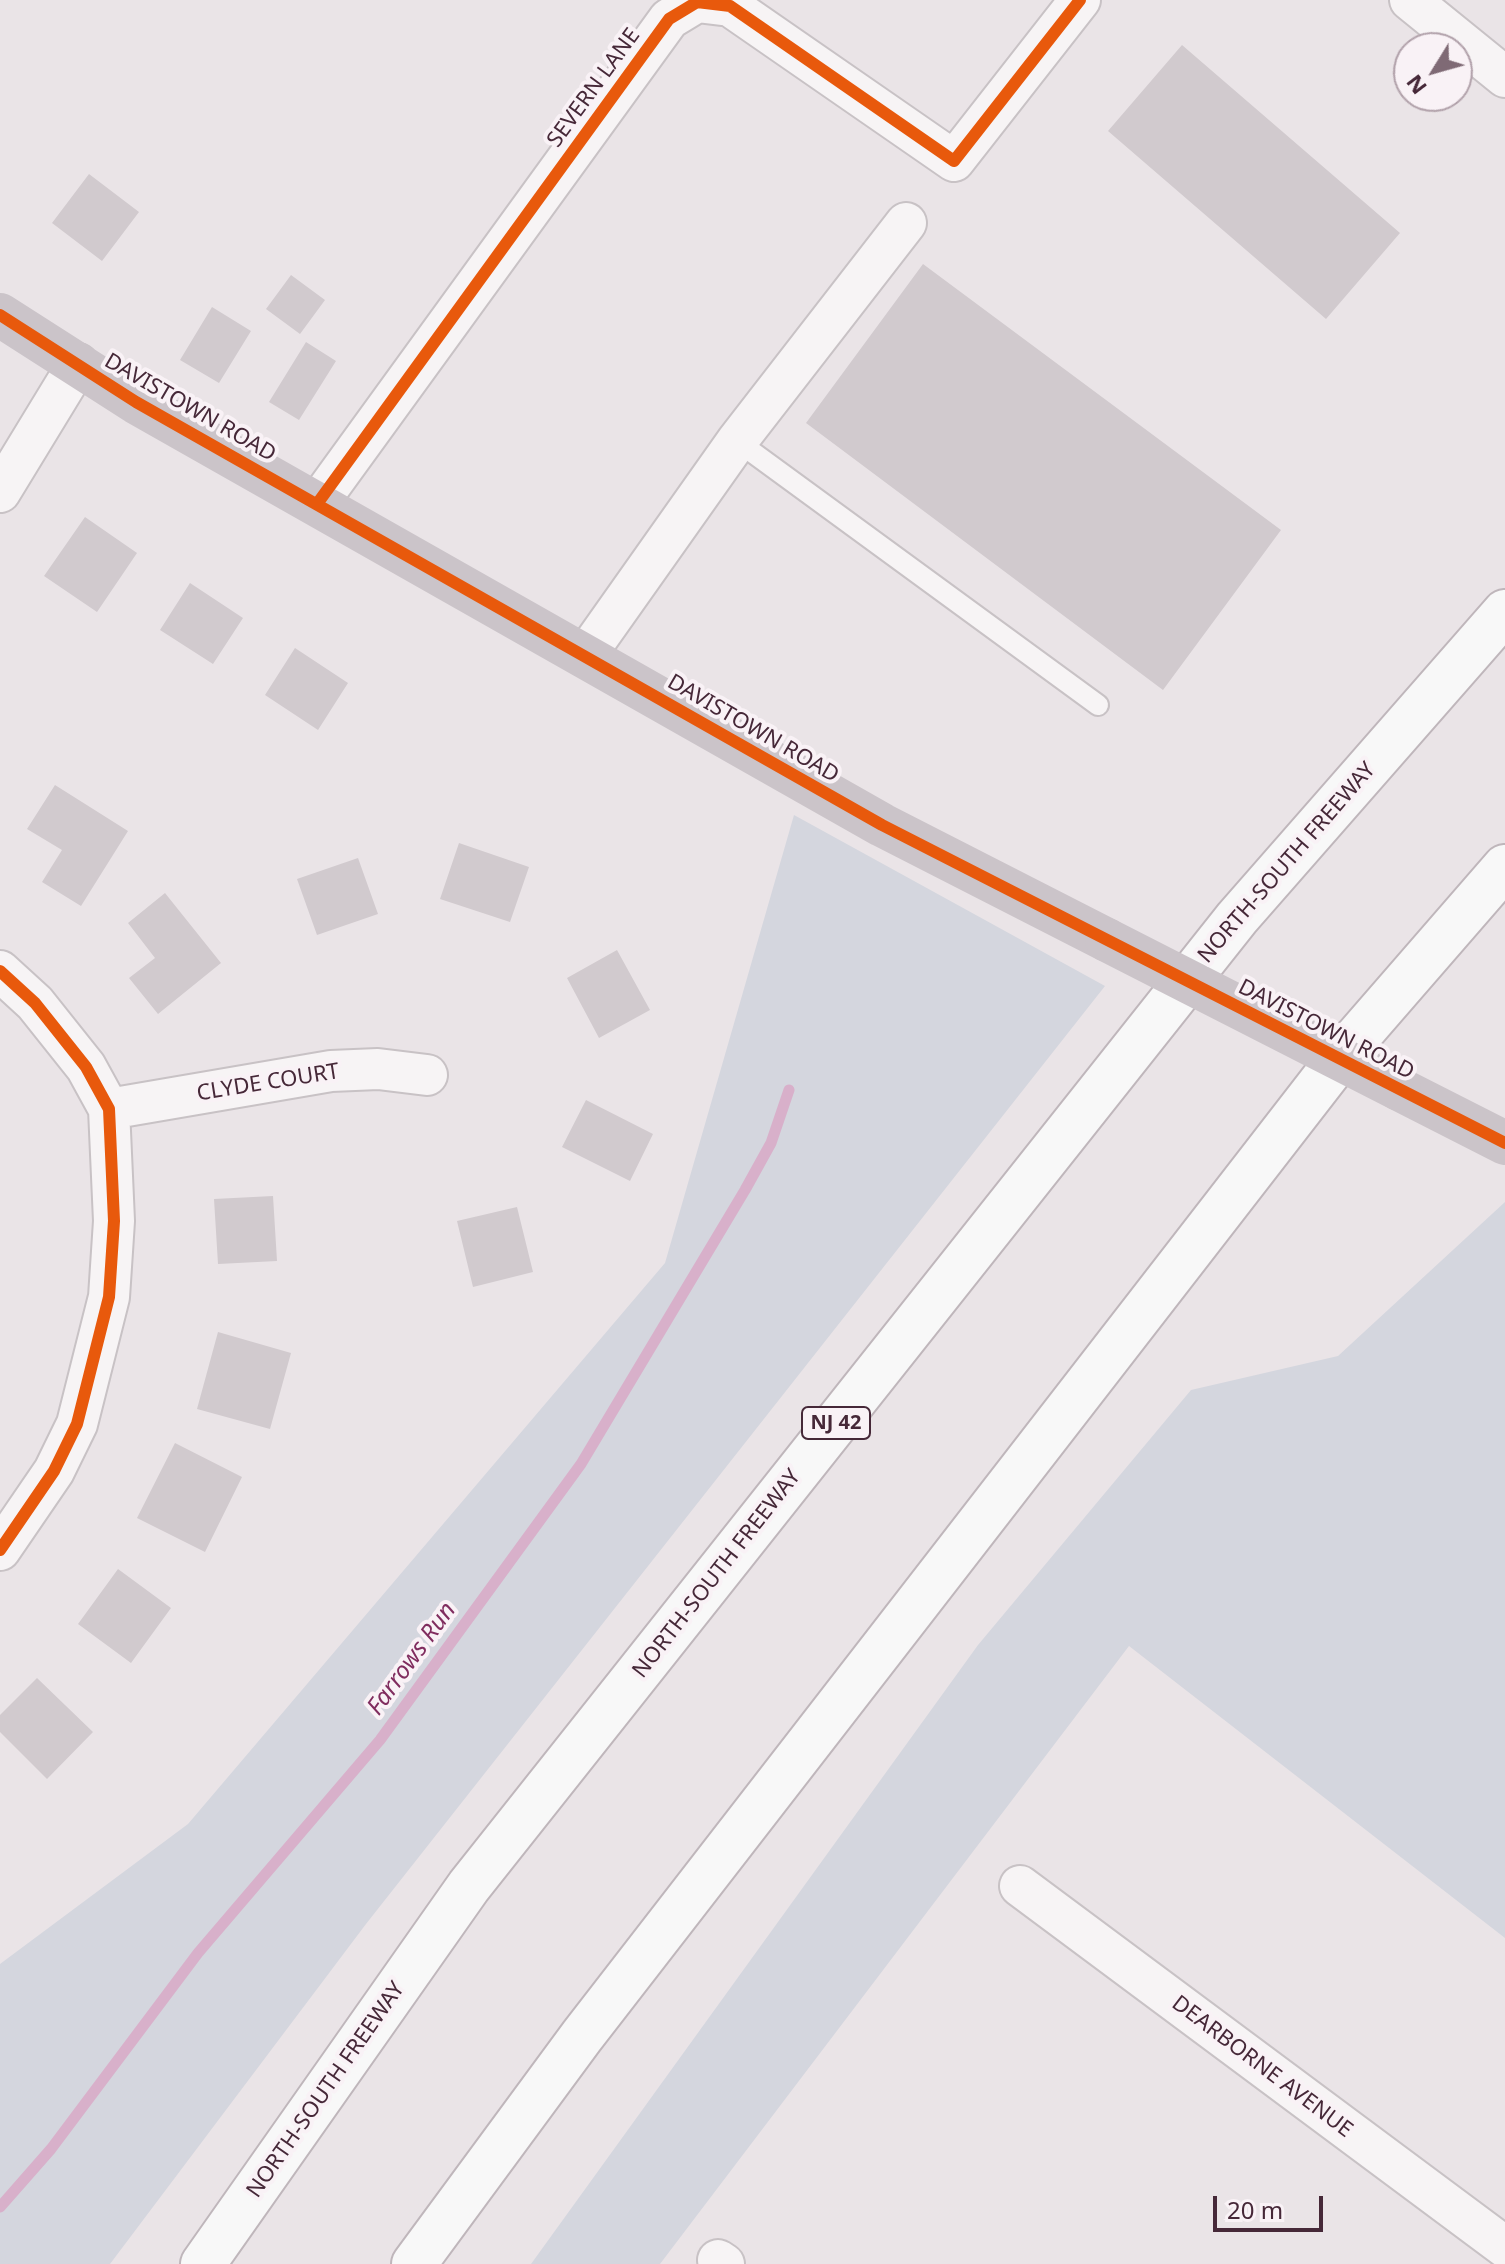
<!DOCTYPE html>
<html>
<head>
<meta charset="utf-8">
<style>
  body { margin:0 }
  #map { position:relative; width:1505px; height:2264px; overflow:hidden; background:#eae4e7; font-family:"Noto Sans",sans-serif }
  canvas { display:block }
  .north { position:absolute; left:1393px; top:32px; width:80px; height:80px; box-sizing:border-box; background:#f9f2f6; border:2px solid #b1a1aa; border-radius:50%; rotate:233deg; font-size:22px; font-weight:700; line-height:32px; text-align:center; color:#462838 }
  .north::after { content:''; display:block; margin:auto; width:28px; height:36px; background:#7f6a75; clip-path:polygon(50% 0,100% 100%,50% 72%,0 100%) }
  .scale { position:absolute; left:1213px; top:2196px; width:110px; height:36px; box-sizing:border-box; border:4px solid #462838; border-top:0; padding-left:10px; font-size:24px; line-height:28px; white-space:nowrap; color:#462838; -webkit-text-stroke:6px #f9f2f6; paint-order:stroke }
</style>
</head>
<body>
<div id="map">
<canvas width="1505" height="2264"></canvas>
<div class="north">N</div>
<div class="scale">20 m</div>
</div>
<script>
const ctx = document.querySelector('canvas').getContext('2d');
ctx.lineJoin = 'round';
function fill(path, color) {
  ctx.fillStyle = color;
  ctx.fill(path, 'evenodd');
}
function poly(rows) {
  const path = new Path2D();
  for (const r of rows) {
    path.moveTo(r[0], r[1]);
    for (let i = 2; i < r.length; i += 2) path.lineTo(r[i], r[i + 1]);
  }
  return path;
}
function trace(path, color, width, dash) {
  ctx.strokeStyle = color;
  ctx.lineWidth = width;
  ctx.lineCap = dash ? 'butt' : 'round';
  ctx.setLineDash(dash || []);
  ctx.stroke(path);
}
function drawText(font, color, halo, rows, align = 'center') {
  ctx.font = font + ' "Noto Sans",sans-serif';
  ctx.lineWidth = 8;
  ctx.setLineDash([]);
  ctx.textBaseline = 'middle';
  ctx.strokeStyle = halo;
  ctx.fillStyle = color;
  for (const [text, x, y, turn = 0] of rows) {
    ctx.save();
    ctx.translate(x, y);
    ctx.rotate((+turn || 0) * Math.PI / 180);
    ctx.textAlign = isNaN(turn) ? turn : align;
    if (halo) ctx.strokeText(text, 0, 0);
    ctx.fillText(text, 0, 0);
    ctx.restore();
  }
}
fill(poly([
  [794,815,1105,986,366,1924,110,2264,0,2264,0,1964,188,1824,665,1263],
  [1505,1202,1505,1938,1129,1646,660,2264,531,2264,978,1645,1191,1390,1338,1356]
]), '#d4d6de');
trace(poly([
  [0,2207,51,2149,198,1953,380,1740,581,1464,745,1190,771,1143,789,1090]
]), '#d8b0ca', 11);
fill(poly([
  [1182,45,1400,233,1326,319,1108,131],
  [89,174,139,212,102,261,52,223],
  [923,264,1281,530,1163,690,806,423],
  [291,275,325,300,300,334,266,309],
  [212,307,251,331,219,383,180,360],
  [306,342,336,361,299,420,269,402],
  [85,517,137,553,97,612,44,576],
  [190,583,243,618,213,664,160,630],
  [295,648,348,683,318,730,265,695],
  [55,785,128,831,81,906,42,882,62,850,27,829],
  [459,843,529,867,510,922,440,899],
  [358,858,378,914,317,935,297,879],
  [165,893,221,963,158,1014,129,978,155,958,128,923],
  [617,950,650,1010,599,1038,567,978],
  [586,1100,653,1134,630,1181,562,1147],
  [273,1196,277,1261,218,1264,214,1199],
  [517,1207,533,1272,473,1287,457,1221],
  [218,1332,291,1353,270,1429,197,1409],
  [175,1443,242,1477,205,1552,137,1518],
  [118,1569,171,1608,131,1663,78,1624],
  [37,1678,93,1732,47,1779,0,1732,0,1715]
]), '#d1cace');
const lane = poly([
  [737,441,1098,705]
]);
const street = poly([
  [1410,0,1505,77],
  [0,492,78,364],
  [317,504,669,19,697,2,730,6,954,161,1080,0],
  [585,656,737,441,906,223],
  [0,971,35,1003,86,1067,109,1109,114,1221,109,1297,77,1424,54,1471,0,1550],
  [109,1109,331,1071,378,1069,427,1075],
  [1020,1886,1505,2247],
  [718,2260,724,2264]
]);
const highway = poly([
  [203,2264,469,1886,1237,918,1505,612],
  [414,2264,582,2036,1346,1050,1505,867]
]);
trace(lane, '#c8c2c5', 24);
trace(street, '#c8c2c5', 44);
trace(highway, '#bfb6bb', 48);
trace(lane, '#f7f4f5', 20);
trace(street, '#f7f4f5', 40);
trace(poly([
  [0,315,136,402,882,825,1107,940],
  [1399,1089,1505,1143]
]), '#cbc4c9', 44);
trace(highway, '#f8f8f8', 44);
trace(poly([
  [1107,940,1399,1089]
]), '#cbc4c9', 44);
trace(poly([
  [0,315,136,402,882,825,1505,1143],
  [317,504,669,19,697,2,730,6,954,161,1080,0],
  [0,971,35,1003,86,1067,109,1109,114,1221,109,1297,77,1424,54,1471,0,1550]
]), '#e8590c', 12);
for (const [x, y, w] of [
  [836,1423,68]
]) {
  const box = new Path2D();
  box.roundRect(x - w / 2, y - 16, w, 32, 6);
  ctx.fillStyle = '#f9f2f6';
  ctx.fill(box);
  trace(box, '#462838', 2);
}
drawText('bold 20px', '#462838', null, [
  ["NJ 42",836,1423]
]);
drawText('22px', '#462838', '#f9f2f6', [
  ["SEVERN LANE",594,88,-54],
  ["DAVISTOWN ROAD",190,408,30],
  ["DAVISTOWN ROAD",753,729,30],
  ["NORTH-SOUTH FREEWAY",1287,863,-49],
  ["DAVISTOWN ROAD",1326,1030,27],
  ["CLYDE COURT",268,1083,-9],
  ["NORTH-SOUTH FREEWAY",717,1574,-52],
  ["DEARBORNE AVENUE",1262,2067,37],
  ["NORTH-SOUTH FREEWAY",326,2090,-55]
]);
drawText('italic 24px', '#802d5f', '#f9f2f6', [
  ["Farrows Run",412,1659,-54]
]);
</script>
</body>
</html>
